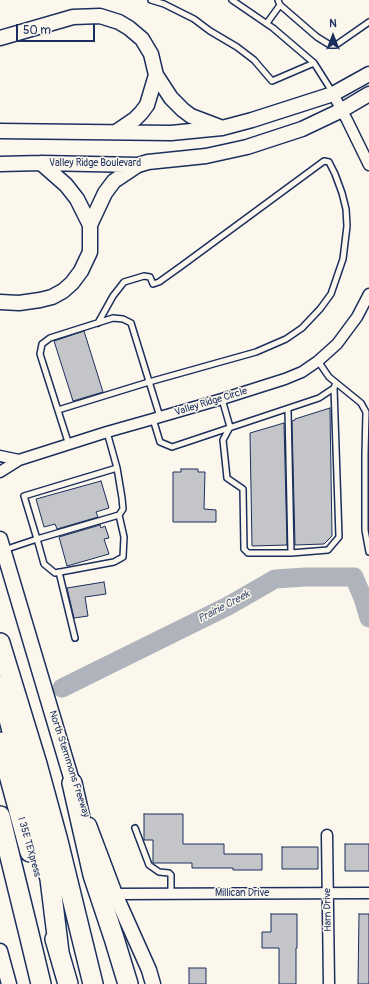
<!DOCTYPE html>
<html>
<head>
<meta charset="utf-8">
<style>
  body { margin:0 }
  #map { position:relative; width:369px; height:984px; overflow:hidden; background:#fbf7ec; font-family:Pangolin,sans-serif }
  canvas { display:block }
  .north { position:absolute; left:313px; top:16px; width:40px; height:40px; -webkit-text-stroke:3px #fbf7ec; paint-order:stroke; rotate:0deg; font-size:11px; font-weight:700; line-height:16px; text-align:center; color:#1b2f5e }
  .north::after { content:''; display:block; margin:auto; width:14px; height:18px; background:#1b2f5e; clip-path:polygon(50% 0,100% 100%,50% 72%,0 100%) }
  .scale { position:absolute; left:16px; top:24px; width:79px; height:18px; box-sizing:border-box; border:2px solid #1b2f5e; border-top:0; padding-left:5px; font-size:12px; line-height:14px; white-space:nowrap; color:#1b2f5e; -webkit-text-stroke:3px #fbf7ec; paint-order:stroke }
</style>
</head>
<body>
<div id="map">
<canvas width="369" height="984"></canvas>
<div class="north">N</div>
<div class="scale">50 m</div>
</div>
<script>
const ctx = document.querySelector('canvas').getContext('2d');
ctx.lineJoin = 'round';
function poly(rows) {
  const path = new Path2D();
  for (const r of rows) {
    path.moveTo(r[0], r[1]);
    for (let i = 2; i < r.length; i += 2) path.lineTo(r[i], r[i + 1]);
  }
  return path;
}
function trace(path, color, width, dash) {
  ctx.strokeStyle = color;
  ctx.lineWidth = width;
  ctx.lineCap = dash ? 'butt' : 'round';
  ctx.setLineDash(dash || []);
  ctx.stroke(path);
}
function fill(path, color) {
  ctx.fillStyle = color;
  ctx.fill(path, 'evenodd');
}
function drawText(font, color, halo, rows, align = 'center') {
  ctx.font = font + ' Pangolin,sans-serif';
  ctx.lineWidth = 3;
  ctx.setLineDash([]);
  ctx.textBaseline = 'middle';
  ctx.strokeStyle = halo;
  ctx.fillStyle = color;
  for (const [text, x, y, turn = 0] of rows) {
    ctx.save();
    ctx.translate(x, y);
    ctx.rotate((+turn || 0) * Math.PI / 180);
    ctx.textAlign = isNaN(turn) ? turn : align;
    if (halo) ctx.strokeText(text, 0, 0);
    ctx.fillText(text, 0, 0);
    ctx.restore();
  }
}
trace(poly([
  [62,688,228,606,275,579,305,577,354,577,363,598,369,618]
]), '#afb3bb', 19);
const building = poly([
  [84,331,103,392,73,401,54,341,84,331],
  [330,408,332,536,324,544,295,545,292,421,295,420,295,419,330,408],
  [284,423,287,545,252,546,250,433,284,423],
  [181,469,198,469,198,472,205,472,204,509,216,510,216,522,173,522,173,472,181,472,181,469],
  [101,481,109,508,96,512,98,517,57,529,55,524,44,527,36,499,101,481],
  [100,525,101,528,105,526,109,538,104,539,109,554,67,566,59,537,100,525],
  [104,582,106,594,85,597,88,616,74,618,67,588,104,582],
  [144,814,183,814,183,844,224,844,224,854,262,854,262,870,233,870,233,868,192,868,192,863,153,863,153,840,144,840,144,814],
  [345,844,369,844,369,871,345,871,345,844],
  [282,847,318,847,318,869,282,869,282,847],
  [271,914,297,914,297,948,296,948,296,984,279,984,279,948,262,948,262,932,271,932,271,914],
  [359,914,369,914,369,984,358,984,359,914],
  [189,968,206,968,206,984,189,984,189,968]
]);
fill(building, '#c3c5c9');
trace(building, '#1b2f5e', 1);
const service = poly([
  [151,0,164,4,194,19,210,31,237,47,254,60,272,81,314,63],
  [232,0,273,28,314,63,333,93],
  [278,0,280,5,317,37,330,45,336,45,369,22],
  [267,23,280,5],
  [318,361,329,377,361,403,366,412,365,454,365,530,369,552],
  [222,399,230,427,223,440,227,478,243,489,244,549,248,553,291,553,328,550,339,537,334,388],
  [288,409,291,553],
  [58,410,149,382,256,352,286,339,302,328,320,309,331,294,343,259,347,226,346,209,342,193,335,174,329,162,324,161,180,267,159,282,153,284,150,277,144,276,124,282,113,296,98,323],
  [153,419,160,442,172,447,319,398,334,388,336,383],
  [69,445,40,354,42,344,50,338,113,318,123,319,131,323,160,417],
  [117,468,122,498,123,509,119,515,37,539,44,564,55,573,114,562,123,557,124,537,119,515],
  [4,550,37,539,24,496,117,468,107,432],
  [59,572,75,638],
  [135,828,149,865,159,872,169,873,171,875,171,894]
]);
const minor = poly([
  [333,94,347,120,369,165],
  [0,456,19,460],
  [0,472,19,460,107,432,153,419,222,399,285,379,302,372,318,361,337,344,357,317,369,294],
  [327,835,329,984],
  [115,894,369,893]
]);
const secondary = poly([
  [0,38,73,17,100,16,119,22,129,28,142,39,151,54,156,75,171,98,183,110,191,116,220,127],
  [0,131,171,133,222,128,252,120,333,94,369,74],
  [116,132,135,119,141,113,147,105,156,75],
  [41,163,66,185,77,199,90,225],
  [0,164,41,163,138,165,148,162,206,156,247,147,302,129,342,110,369,94],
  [0,302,19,303,40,300,52,297,63,291,72,283,81,271,90,252,90,225,105,193,114,181,138,165],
  [0,539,75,791],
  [89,825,115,894,149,970,153,984],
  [0,951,9,984]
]);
const motorway = poly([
  [0,643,37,764,58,841,93,984],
  [2,686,2,692,50,879,59,952],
  [0,742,30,852],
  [72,783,93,875,114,938,128,984],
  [0,816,29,934,41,984],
  [55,939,68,984]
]);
trace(service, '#1b2f5e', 8);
trace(minor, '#1b2f5e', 13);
trace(secondary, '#1b2f5e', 17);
trace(motorway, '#1b2f5e', 22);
trace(service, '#fbf7ec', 5);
trace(minor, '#fbf7ec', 10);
trace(secondary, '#fbf7ec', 14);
trace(motorway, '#fbf7ec', 19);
drawText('10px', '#1b2f5e', '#fbf7ec', [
  ["Valley Ridge Boulevard",95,163],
  ["Valley Ridge Circle",211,402,-17],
  ["North Stemmons Freeway",69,764,72],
  ["I 35E TEXpress",29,847,74],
  ["Millican Drive",242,893],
  ["Harn Drive",328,910,-91]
]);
drawText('italic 11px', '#47577a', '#fbf7ec', [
  ["Prairie Creek",224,607,-28]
]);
</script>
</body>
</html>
